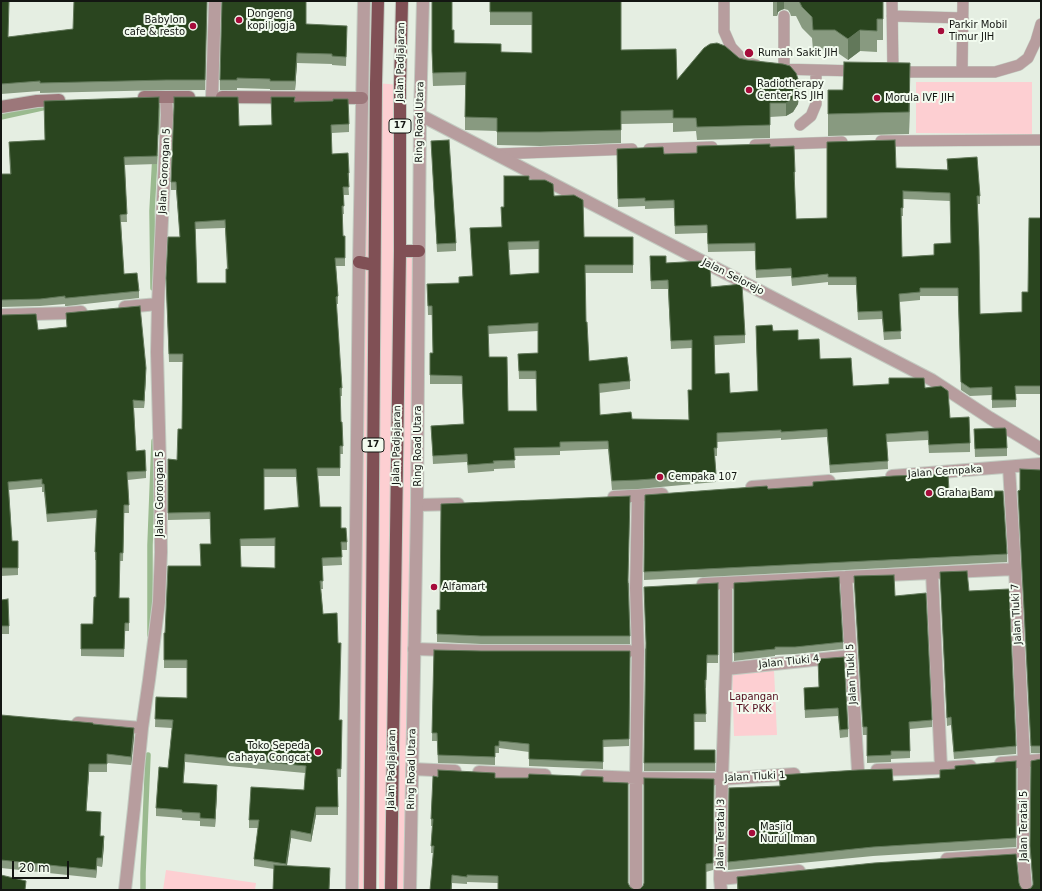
<!DOCTYPE html>
<html>
<head>
<meta charset="utf-8">
<style>
  body { margin:0 }
  #map { position:relative; width:1042px; height:891px; overflow:hidden; background:#e5eee2; font-family:"DejaVu Sans",sans-serif }
  canvas { display:block }
  .frame { position:absolute; inset:0; border:2px solid #131612; pointer-events:none }
  .scale { position:absolute; left:12px; top:861px; width:57px; height:18px; box-sizing:border-box; border:2px solid #131612; border-top:0; padding-left:5px; font-size:12px; line-height:14px; white-space:nowrap; color:#131612; -webkit-text-stroke:3px #f2fbef; paint-order:stroke }
</style>
</head>
<body>
<div id="map">
<canvas width="1042" height="891"></canvas>
<div class="frame"></div>
<div class="scale">20 m</div>
</div>
<script>
const ctx = document.querySelector('canvas').getContext('2d');
ctx.lineJoin = 'round';
function fill(path, color) {
  ctx.fillStyle = color;
  ctx.fill(path, 'evenodd');
}
function poly(rows) {
  const path = new Path2D();
  for (const r of rows) {
    path.moveTo(r[0], r[1]);
    for (let i = 2; i < r.length; i += 2) path.lineTo(r[i], r[i + 1]);
  }
  return path;
}
function trace(path, color, width, dash) {
  ctx.strokeStyle = color;
  ctx.lineWidth = width;
  ctx.lineCap = dash ? 'butt' : 'round';
  ctx.setLineDash(dash || []);
  ctx.stroke(path);
}
function drawText(font, color, halo, rows, align = 'center') {
  ctx.font = font + ' "DejaVu Sans",sans-serif';
  ctx.lineWidth = 4;
  ctx.setLineDash([]);
  ctx.textBaseline = 'middle';
  ctx.strokeStyle = halo;
  ctx.fillStyle = color;
  for (const [text, x, y, turn = 0] of rows) {
    ctx.save();
    ctx.translate(x, y);
    ctx.rotate((+turn || 0) * Math.PI / 180);
    ctx.textAlign = isNaN(turn) ? turn : align;
    if (halo) ctx.strokeText(text, 0, 0);
    ctx.fillText(text, 0, 0);
    ctx.restore();
  }
}
fill(poly([
  [916,82,1032,82,1032,134,916,133],
  [376,83,400,85,390,890,379,890,376,137,370,890,352,890,362,98],
  [400,251,419,251,409,890,394,890],
  [774,670,777,735,734,736,732,672],
  [166,870,256,883,255,890,163,890]
]), '#fdcfd2');
trace(poly([
  [1,117,51,106],
  [158,132,162,103],
  [153,288,152,211,155,156],
  [150,635,150,545,154,441],
  [143,890,143,873,148,755]
]), '#9aba8f', 5.5);
const service = poly([
  [724,1,724,31,731,47,745,62,756,65],
  [892,1,893,72],
  [784,16,784,70],
  [892,16,963,18],
  [779,69,857,71],
  [894,72,995,72,1019,65,1028,58,1036,41,1041,24],
  [962,72,963,1],
  [800,125,811,116,816,104,816,70],
  [881,141,1041,140],
  [755,145,842,142],
  [649,149,712,147],
  [497,154,632,149]
]);
const minor = poly([
  [212,97,215,1],
  [420,115,932,380,990,418,1041,449],
  [125,307,158,304],
  [1,315,67,313,81,312],
  [1009,467,1015,569,1024,762,1023,854,1026,890],
  [892,476,1041,464],
  [752,487,829,481],
  [614,497,662,494],
  [417,505,458,504],
  [932,573,941,768],
  [846,577,858,771],
  [703,584,846,577,1015,569],
  [414,649,481,651,629,651],
  [726,669,851,656],
  [78,723,142,728],
  [1001,763,1041,760],
  [412,769,455,771],
  [877,770,941,768,970,766],
  [479,772,545,775],
  [587,776,636,778,722,779,794,774],
  [947,859,1023,854],
  [720,879,799,871],
  [125,890,134,809,142,728,149,680,159,602,161,552,160,466,157,352,158,304,167,115,166,97],
  [636,890,636,778,638,651,636,588,638,496],
  [721,890,720,879,722,779,726,669,726,583]
]);
const tertiary = poly([
  [352,890,359,262,364,1],
  [410,890,417,505,420,115,423,1]
]);
const secondary = poly([
  [144,97,189,97],
  [222,97,362,98],
  [1,107,37,101,59,100]
]);
const trunk = poly([
  [400,251,419,251],
  [359,262,374,265],
  [370,890,376,83,378,1],
  [391,890,400,251,400,85,402,1]
]);
trace(service, '#c3cbc1', 12);
trace(minor, '#c3cbc1', 14);
trace(tertiary, '#c3cbc1', 14);
trace(secondary, '#c3cbc1', 14);
trace(trunk, '#c3cbc1', 14);
trace(service, '#b79d9e', 11);
trace(minor, '#b79d9e', 12);
trace(tertiary, '#b79d9e', 12);
trace(secondary, '#9c777a', 12);
trace(trunk, '#805055', 12);
fill(poly([
  [1,1,8,37,73,29,207,1,205,90,166,90,40,93,40,91,1,94],
  [432,1,452,30,454,43,501,52,532,53,532,25,490,25,490,1,621,1,621,50,677,80,739,58,799,95,798,104,793,112,786,116,770,117,770,138,697,140,696,131,673,132,673,123,621,124,621,143,540,146,497,145,497,131,465,130,465,85,433,86,432,65],
  [773,1,883,1,883,40,877,40,877,52,860,51,848,60,835,51,813,50,812,38,802,28,796,16,791,16,790,13,788,10,784,9,781,10,778,12,777,16,773,16],
  [306,24,347,35,346,66,332,65,332,64,297,63,295,90,270,90,270,89,237,88,237,90,220,90,220,80],
  [910,85,909,134,828,136,828,90,843,90],
  [295,102,349,124,349,132,332,133,332,154,349,173,349,180,348,180,349,195,343,195,344,214,343,214,343,236,345,236,345,266,336,266,338,296,338,304,336,304,342,388,342,396,340,396,341,422,342,422,343,454,340,454,340,476,318,476,320,507,341,528,347,542,347,550,341,550,342,565,322,566,323,589,321,589,323,614,339,720,342,720,341,777,338,777,338,815,316,815,311,842,291,838,287,866,330,876,329,890,273,890,274,869,254,866,254,859,258,828,249,828,249,820,304,790,305,773,185,762,183,783,217,793,215,827,200,826,200,821,182,820,182,818,156,816,156,808,168,768,172,728,155,727,156,697,187,698,187,668,164,668,164,633,165,633,201,566,211,544,210,519,168,520,168,459,177,460,182,429,183,362,169,362,166,285,180,237,176,190,171,190,171,182,239,126,271,125],
  [225,228,227,269,226,269,226,283,197,283,195,229],
  [264,477,296,477,298,508,264,510],
  [240,546,275,546,275,568,241,567],
  [159,115,157,164,125,165,127,222,121,222,124,274,139,291,139,298,67,306,65,306,65,304,40,306,1,307,1,174,10,174,9,142,44,140],
  [431,141,456,243,456,251,437,252],
  [770,147,795,172,795,180,794,180,796,219,827,218,896,168,947,170,947,159,980,196,980,204,978,204,980,314,1022,312,1028,292,1041,218,1041,394,1016,394,1016,407,992,408,992,395,970,396,961,390,958,296,920,296,920,300,899,302,901,339,884,340,882,319,858,320,856,285,828,285,828,282,792,286,791,276,756,278,755,251,708,252,707,233,675,234,674,208,645,209,645,206,618,207,617,149,664,154,697,154],
  [903,199,950,201,951,243,934,255,902,257,901,216,903,216],
  [529,180,554,196,584,237,633,237,633,273,585,273,586,322,589,361,630,381,630,389,599,393,600,415,632,419,689,420,688,390,692,390,692,348,671,349,668,289,651,289,650,265,666,263,711,287,745,335,745,343,715,345,715,374,730,393,758,391,756,326,798,340,853,386,925,388,970,443,970,452,929,453,928,440,887,442,888,469,830,473,827,437,781,440,781,438,717,442,717,456,715,456,716,482,638,489,612,490,608,449,560,451,560,455,514,456,515,468,494,469,494,471,468,473,467,462,433,464,431,426,464,424,462,384,430,384,430,353,433,353,432,315,428,315,427,284,459,283,473,276,470,228,502,227,501,207,504,207],
  [539,249,539,273,510,275,508,250],
  [538,331,538,353,518,354,519,379,536,379,537,411,508,411,489,357,488,334],
  [66,313,146,376,144,408,134,408,136,451,146,471,146,478,128,480,129,513,124,513,123,561,120,561,119,598,129,598,129,631,125,631,124,657,81,656,81,624,93,624,96,597,96,560,95,560,95,552,96,518,47,522,44,492,42,492,42,487,9,490,12,541,18,568,18,575,1,576,1,315,38,330,67,327],
  [974,429,1007,448,1007,456,975,457],
  [1041,470,1041,753,1031,753,1018,491,1020,490],
  [768,489,949,491,1007,554,1007,562,644,580,645,495],
  [940,572,1016,746,1016,754,954,759,951,725,947,726],
  [854,576,895,596,932,720,932,727,910,729,910,758,891,759,891,762,867,763,867,735,863,735],
  [629,583,630,644,481,644,437,642,437,610],
  [718,583,718,663,707,663,706,688,705,688,706,722,694,722,694,750,715,750,715,771,644,771,645,649],
  [734,583,843,642,843,649,795,654,775,655,775,656,734,661],
  [1,600,9,626,9,634,1,634],
  [434,650,481,651,630,651,629,746,603,747,603,769,529,766,529,752,499,748,499,753,495,753,495,765,438,763,437,741,432,741],
  [818,659,848,729,848,737,840,738,838,716,805,718,804,688,819,687],
  [1,715,93,724,134,737,131,765,107,763,107,772,89,772,86,811,101,821,100,836,104,845,102,867,97,866,96,878,1,868],
  [1016,761,1016,847,873,856,728,870,729,788,779,786,893,781,940,778,940,770,955,769],
  [1031,761,1041,890,737,890,737,877,1019,883,1020,886,1022,889,1026,890,1031,888,1033,884,1030,854],
  [603,777,498,883,467,882,467,884,452,883,452,890,430,890,433,853,431,853,432,826,431,826,431,819,495,778],
  [714,779,713,870,706,872,640,889,643,886]
]), '#889a80');
fill(poly([
  [777,1,784,1,784,9,781,10,778,12,777,16],
  [860,30,860,51,848,60,848,39],
  [297,53,297,63,295,90,295,81],
  [910,63,910,85,909,134,909,112],
  [799,82,799,95,798,104,793,112,786,116,786,103],
  [146,368,146,376,144,408,144,401],
  [134,728,134,737,131,765,131,757],
  [185,754,185,762,183,791,183,783],
  [89,764,89,772,86,820,86,811],
  [217,785,217,793,215,827,215,819],
  [316,807,316,815,311,842,311,834],
  [291,830,291,838,286,871,286,864],
  [104,836,104,845,102,867,102,858],
  [97,858,97,866,96,878,96,870]
]), '#62785a');
const building = poly([
  [1,1,9,1,8,37,73,29,74,1,207,1,205,80,166,80,40,83,40,81,1,84,1,1],
  [222,1,306,1,306,24,347,26,346,57,332,56,332,54,297,53,295,81,270,81,270,79,237,78,237,80,220,80,222,1],
  [432,1,452,1,452,30,454,30,454,43,501,44,501,52,532,53,532,12,490,12,490,1,621,1,621,50,676,49,677,80,704,48,710,44,717,43,725,46,739,58,747,60,783,64,790,66,796,73,799,82,798,91,793,99,786,103,770,103,770,125,697,127,696,118,673,118,673,110,621,111,621,130,540,132,497,132,497,118,465,117,466,72,433,73,432,51,432,1],
  [799,1,883,1,883,19,877,19,877,31,860,30,848,39,835,30,813,30,812,17,802,7,799,1],
  [844,62,910,63,909,112,828,114,828,90,843,90,844,62],
  [159,97,159,107,157,156,124,157,127,214,120,215,124,274,137,273,139,291,67,298,65,298,65,296,40,299,1,300,1,174,11,174,9,142,45,140,44,101,159,97],
  [174,97,238,97,239,126,272,125,271,97,295,97,294,102,333,101,333,99,348,99,349,124,331,125,332,154,348,153,349,173,348,173,349,187,343,187,344,206,342,206,343,236,345,236,345,258,335,258,338,296,336,297,342,388,340,388,341,422,342,422,343,446,340,446,340,468,317,468,320,507,341,507,341,528,346,528,347,542,341,542,342,557,322,558,323,581,320,581,323,614,337,613,338,643,341,643,339,720,342,720,341,769,337,769,338,807,316,807,311,834,291,830,286,864,254,859,259,820,249,820,251,787,304,790,306,766,185,754,183,783,217,785,215,819,200,818,200,813,182,812,182,810,156,808,159,767,168,768,173,720,155,719,156,697,187,698,187,660,164,660,164,633,165,633,168,566,201,566,200,544,211,544,210,512,168,513,168,459,177,460,178,429,182,429,183,354,169,354,166,278,168,237,180,237,176,182,171,182,174,107,174,97],
  [225,220,228,269,226,269,226,283,197,283,195,222,225,220],
  [264,469,296,469,299,507,264,510,264,469],
  [275,538,275,568,241,567,240,539,275,538],
  [449,140,456,243,437,244,431,141,449,140],
  [895,140,896,168,948,170,947,159,977,157,980,196,977,196,979,247,980,314,1022,312,1022,292,1028,292,1029,218,1041,218,1041,386,1015,386,1016,400,992,400,992,387,970,388,961,382,958,288,920,288,920,292,899,294,901,331,884,332,882,311,858,312,856,277,828,277,828,274,792,278,791,268,756,270,755,243,708,244,707,225,675,226,674,200,645,201,645,198,618,199,617,149,663,147,664,154,697,153,697,146,770,144,770,147,794,146,795,172,794,172,796,219,827,218,827,142,895,140],
  [903,191,950,193,951,243,934,244,934,255,902,257,901,208,903,208,903,191],
  [504,176,529,176,529,180,545,180,553,184,554,196,574,195,583,200,584,237,633,237,633,265,585,265,586,322,587,322,589,361,627,357,630,381,599,384,600,415,631,412,632,419,689,420,688,390,692,390,692,340,671,341,668,280,651,281,650,256,666,256,666,263,702,261,710,265,711,287,742,284,745,335,714,336,715,374,729,373,730,393,758,391,756,326,772,325,773,331,798,330,798,340,819,339,820,359,851,358,853,386,889,384,889,378,924,378,925,388,941,386,948,391,950,418,969,417,970,443,929,445,928,431,886,434,888,461,830,465,827,429,781,432,781,430,717,433,717,448,714,448,716,474,638,480,612,481,608,441,560,442,560,447,514,448,515,460,493,461,494,463,468,465,467,454,433,456,431,426,464,424,462,376,430,375,430,353,433,353,432,306,428,306,427,284,459,283,459,277,473,276,470,228,502,227,501,207,504,207,504,176],
  [539,241,539,273,510,275,508,242,539,241],
  [538,323,538,353,518,354,519,371,536,371,537,411,508,411,507,357,489,357,488,326,538,323],
  [140,306,146,368,144,401,133,400,136,451,145,450,146,471,127,472,129,505,124,505,123,553,120,553,119,598,129,598,129,623,125,623,124,649,81,649,81,624,93,624,94,597,96,597,96,552,95,552,97,510,47,514,44,484,42,484,42,479,8,482,12,541,18,541,18,568,1,568,1,315,36,314,38,330,67,327,66,313,140,306],
  [1005,428,1006,429,1007,448,975,449,974,429,1005,428],
  [1020,469,1041,470,1041,746,1031,746,1018,491,1020,490,1020,469],
  [948,474,949,491,1003,491,1007,554,644,572,645,495,767,486,768,489,813,486,813,482,893,476,948,474],
  [630,496,628,580,630,636,481,636,437,634,437,610,440,610,441,504,630,496],
  [967,571,969,591,1009,589,1016,746,954,752,951,717,947,718,940,572,967,571],
  [894,575,895,596,926,593,932,720,909,722,910,751,891,751,891,755,867,756,867,727,863,727,854,576,894,575],
  [839,577,843,642,795,647,775,647,775,649,734,653,734,583,839,577],
  [718,583,718,655,707,655,706,680,705,680,706,714,694,714,694,750,715,750,715,763,644,763,646,643,644,587,718,583],
  [8,599,9,626,1,626,1,600,8,599],
  [434,650,481,651,630,651,629,739,603,740,603,762,529,759,529,744,499,741,499,746,495,746,495,757,438,755,437,733,432,733,434,650],
  [844,657,848,729,840,730,838,708,805,710,804,688,819,687,818,659,844,657],
  [1,715,93,723,93,724,134,728,131,757,107,754,107,764,89,764,86,811,101,812,100,836,104,836,102,858,97,858,96,870,1,860,1,715],
  [1041,759,1041,890,738,890,737,877,874,863,1016,854,1019,883,1020,886,1022,889,1026,890,1031,888,1033,885,1033,882,1030,846,1031,761,1041,759],
  [1016,761,1016,838,873,847,728,862,729,788,780,786,779,775,858,770,892,769,893,781,940,778,940,770,955,769,955,766,1016,761],
  [438,770,495,773,495,778,528,778,529,774,603,777,603,782,628,783,628,883,630,887,633,889,635,890,498,890,498,876,467,875,467,877,452,875,451,890,430,890,434,846,431,846,433,819,431,819,433,776,438,777,438,770],
  [644,778,714,779,713,863,706,864,706,890,636,890,640,889,643,886,644,883,644,778],
  [274,865,330,868,329,890,273,890,274,865],
  [1,875,26,881,25,890,1,890,1,875]
]);
fill(building, '#2a451f');
trace(building, '#62785a', 1);
for (const [x, y, r, color] of [
  [239,20,4,"#a60c3b"],
  [193,26,4,"#a60c3b"],
  [941,31,4,"#a60c3b"],
  [749,53,5,"#a60c3b"],
  [749,90,4,"#a60c3b"],
  [877,98,4,"#a60c3b"],
  [660,477,4,"#a60c3b"],
  [929,493,4,"#a60c3b"],
  [434,587,4,"#a60c3b"],
  [318,752,4,"#a60c3b"],
  [752,833,4,"#a60c3b"]
]) {
  const dot = new Path2D();
  dot.arc(x, y, r, 0, 2 * Math.PI);
  ctx.fillStyle = color;
  ctx.fill(dot);
  trace(dot, '#f2fbef', 1.5);
}
for (const [x, y, w] of [
  [400,126,22],
  [373,445,22]
]) {
  const box = new Path2D();
  box.roundRect(x - w / 2, y - 7, w, 14, 3);
  ctx.fillStyle = '#f2fbef';
  ctx.fill(box);
  trace(box, '#131612', 1);
}
drawText('bold 9px', '#131612', null, [
  ["17",400,126],
  ["17",373,445]
]);
drawText('10px', '#131612', '#f2fbef', [
  ["Dongeng",247,14],
  ["kopi jogja",247,26],
  ["Babylon",185,20,"right"],
  ["cafe & resto",185,32,"right"],
  ["Parkir Mobil",949,25],
  ["Timur JIH",949,37],
  ["Rumah Sakit JIH",758,53],
  ["Radiotherapy",757,84],
  ["Center RS JIH",757,96],
  ["Morula IVF JIH",885,98],
  ["Cempaka 107",668,477],
  ["Graha Bam",937,493],
  ["Alfamart",442,587],
  ["Toko Sepeda",310,746,"right"],
  ["Cahaya Congcat",310,758,"right"],
  ["Masjid",760,827],
  ["Nurul Iman",760,839]
], 'left');
drawText('10px', '#131612', '#f2fbef', [
  ["Jalan Padjajaran",401,62,-89],
  ["Ring Road Utara",420,122,-89],
  ["Jalan Gorongan 5",165,171,-87],
  ["Jalan Selorejo",733,277,27],
  ["Jalan Padjajaran",397,445,-89],
  ["Ring Road Utara",418,446,-90],
  ["Jalan Cempaka",945,472,-4],
  ["Jalan Gorongan 5",160,494,-90],
  ["Jalan Tluki 7",1017,614,-93],
  ["Jalan Tluki 4",789,662,-6],
  ["Jalan Tluki 5",852,674,-93],
  ["Jalan Padjajaran",392,769,-89],
  ["Ring Road Utara",412,769,-89],
  ["Jalan Tluki 1",755,777,-3],
  ["Jalan Teratai 5",1024,826,-90],
  ["Jalan Teratai 3",721,834,-89]
]);
drawText('10px', '#510c1c', '#f2fbef', [
  ["Lapangan",754,697],
  ["TK PKK",754,709]
]);
</script>
</body>
</html>
